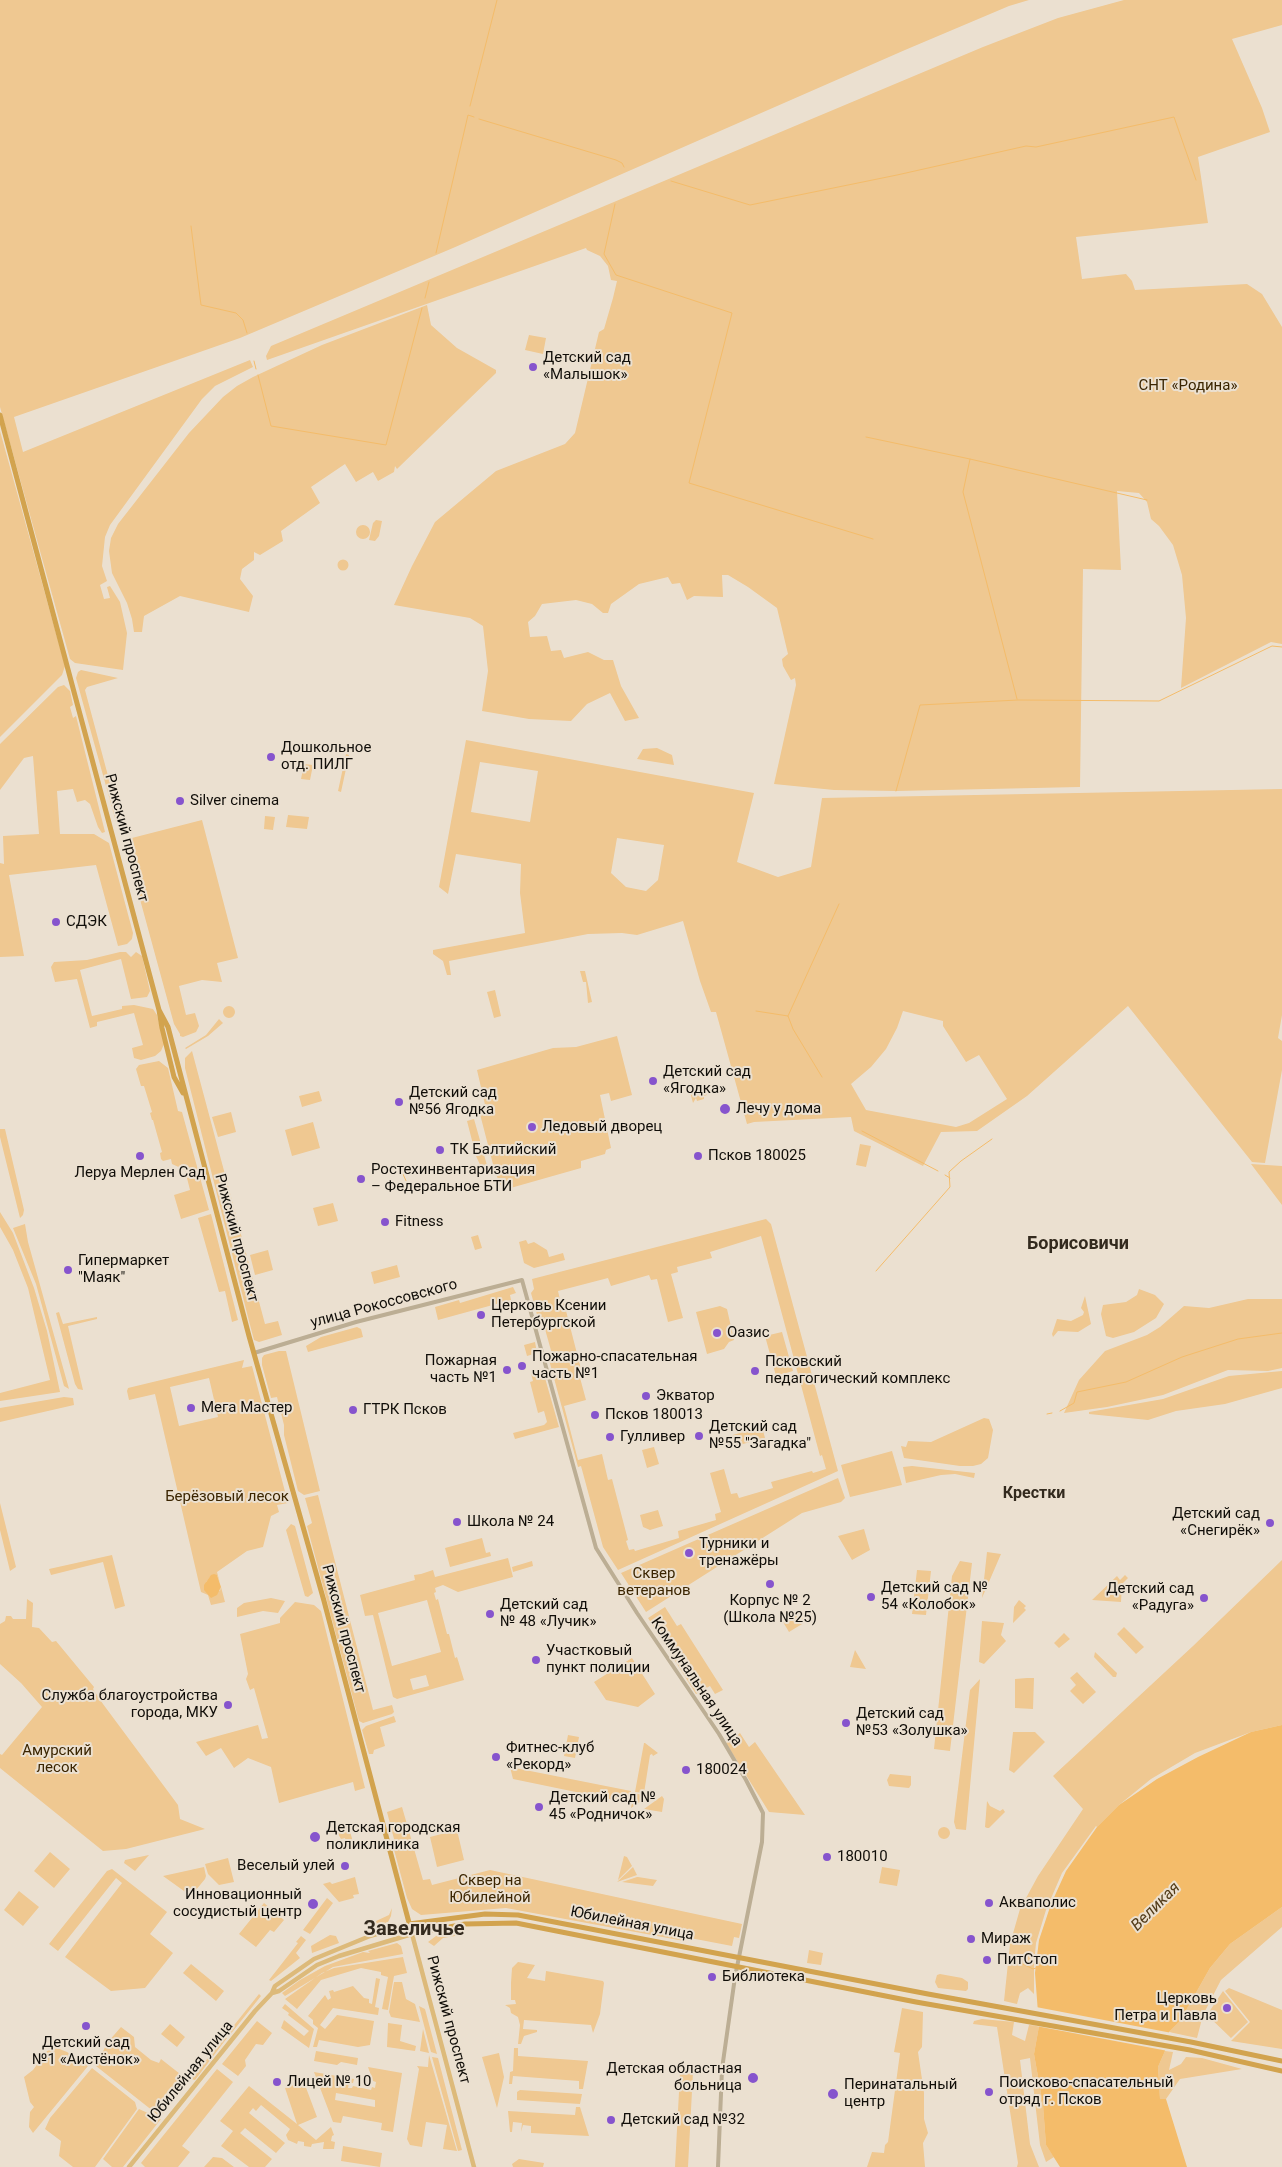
<!DOCTYPE html>
<html>
<head>
<meta charset="utf-8">
<style>
  body { margin:0 }
  canvas { display:block; background:#ebe0d0 }
</style>
</head>
<body>
<canvas width="1282" height="2167"></canvas>
<script>
const ctx = document.querySelector('canvas').getContext('2d');
ctx.lineJoin = 'round';
function fill(path, color) {
  ctx.fillStyle = color;
  ctx.fill(path, 'evenodd');
}
function poly(rows) {
  const path = new Path2D();
  for (const r of rows) {
    if (r.length === 3) {
      path.moveTo(r[0] + r[2], r[1]);
      path.arc(r[0], r[1], r[2], 0, 2 * Math.PI);
      continue;
    }
    path.moveTo(r[0], r[1]);
    for (let i = 2; i < r.length; i += 2) path.lineTo(r[i], r[i + 1]);
  }
  return path;
}
function trace(path, color, width, dash) {
  ctx.strokeStyle = color;
  ctx.lineWidth = width;
  ctx.lineCap = dash ? 'butt' : 'round';
  ctx.setLineDash(dash || []);
  ctx.stroke(path);
}
function drawText(font, color, halo, rows, align = 'center') {
  ctx.font = font + ' Roboto,sans-serif';
  ctx.lineWidth = 4;
  ctx.setLineDash([]);
  ctx.textBaseline = 'middle';
  ctx.strokeStyle = halo;
  ctx.fillStyle = color;
  for (const [text, x, y, turn = 0] of rows) {
    ctx.save();
    ctx.translate(x, y);
    ctx.rotate((+turn || 0) * Math.PI / 180);
    ctx.textAlign = isNaN(turn) ? turn : align;
    if (halo) ctx.strokeText(text, 0, 0);
    ctx.fillText(text, 0, 0);
    ctx.restore();
  }
}
fill(poly([
  [0,0,1029,0,1009,6,905,50,453,248,240,338,14,417,23,452,250,360,253,367,215,386,202,399,110,525,105,537,102,566,107,581,100,585,104,599,110,598,107,587,110,586,120,602,127,633,123,670,75,663,70,659,0,407],
  [1124,0,1282,0,1282,25,1232,39,1262,108,1270,132,1198,157,1208,223,1076,237,1082,279,1126,274,1132,281,1135,290,1247,284,1262,294,1282,327,1282,644,1271,642,1181,688,1186,618,1182,575,1173,545,1159,526,1151,519,1147,502,1139,493,1117,491,1121,570,1083,569,1080,787,896,791,834,790,774,784,796,685,795,678,791,680,783,666,782,659,788,654,777,608,748,587,728,575,722,575,723,597,694,596,687,600,680,583,672,584,668,577,639,584,611,604,608,613,603,613,592,604,576,600,542,604,535,616,528,622,530,637,547,636,551,651,561,650,564,658,588,652,604,660,613,660,621,686,639,718,625,721,610,693,587,704,571,721,529,719,482,711,488,671,483,626,470,618,394,605,412,566,435,522,496,471,565,444,575,433,599,332,604,329,613,298,617,281,611,280,608,266,600,256,587,250,586,248,267,360,266,356,271,346,983,47,1058,18],
  [427,305,431,325,457,348,496,370,496,373,397,469,395,466,394,472,378,481,373,472,356,482,345,464,311,487,320,503,281,531,283,541,260,555,254,552,254,560,242,569,240,579,253,596,249,612,180,596,144,616,142,632,134,632,132,619,127,603,112,573,109,551,111,538,118,524,189,433,223,397,237,386,253,377,322,345],
  [529,335,546,338,543,354,525,350],
  [0,431,65,666,62,675,0,737],
  [376,520,382,521,379,536,375,541,369,540,373,523],
  [363,532,7],
  [343,565,5.5],
  [81,670,118,678,87,687,85,690,122,828,116,822,76,678,78,672],
  [64,685,70,691,73,705,70,707,73,718,76,716,105,832,102,833,98,827,90,804,85,800,77,802,73,789,57,791,60,834,94,834,109,843,133,933,132,939,127,944,118,946,96,865,9,875,24,956,0,957,0,863,4,864,3,836,39,834,33,756,24,758,0,790,0,744,58,687],
  [466,740,754,793,737,862,778,877,811,867,822,798,1282,789,1282,1015,1278,1038,1282,1041,1282,1070,1265,1163,1252,1162,1128,1006,1027,1096,977,1131,941,1132,923,1166,854,1131,851,1117,754,1122,747,1124,716,1012,711,1012,700,981,683,921,637,935,622,933,588,934,449,961,451,975,447,975,443,961,433,954,433,950,525,933,520,893,521,864,456,854,448,894,439,887],
  [480,762,538,771,530,822,471,812],
  [617,838,664,845,658,880,646,891,626,887,611,873],
  [903,1011,943,1021,943,1026,966,1062,979,1055,1007,1099,969,1123,956,1127,866,1110,851,1084,871,1067,886,1049,897,1028],
  [657,748,672,755,674,765,637,759,643,749],
  [346,754,349,755,341,792,338,791],
  [304,764,313,765,310,780,301,779],
  [288,815,309,817,307,829,286,827],
  [265,816,275,817,273,830,264,829],
  [202,820,238,958,217,963,222,982,202,980,179,986,186,1015,195,1013,199,1026,196,1032,183,1037,180,1036,180,1034,174,1024,126,848,128,839],
  [120,952,126,952,131,957,136,952,142,956,150,991,147,997,131,999,121,959,80,970,92,1016,122,1009,122,1006,134,1005,153,1009,157,1015,164,1044,161,1051,155,1056,141,1060,134,1058,132,1048,143,1045,134,1013,97,1022,97,1026,90,1028,77,979,55,982,51,967,54,962,87,960],
  [580,971,585,971,592,1002,588,1003,586,982,583,982],
  [495,990,501,1016,494,1018,487,992],
  [229,1012,6],
  [219,1019,223,1023,208,1036,186,1049,185,1048,206,1035],
  [617,1036,632,1095,611,1101,609,1093,600,1095,611,1148,606,1150,605,1154,581,1161,581,1168,507,1189,502,1188,495,1172,481,1118,480,1113,486,1109,477,1070,553,1048,576,1047],
  [192,1051,265,1324,278,1321,282,1335,259,1342,254,1340,249,1321,185,1068,185,1058],
  [159,1061,168,1068,178,1111,182,1112,209,1210,181,1219,174,1195,190,1190,185,1170,172,1164,171,1159,163,1161,161,1159,160,1153,162,1152,153,1120,152,1120,150,1113,152,1112,144,1086,141,1086,136,1069,139,1065],
  [705,1088,707,1095,704,1096,704,1099,697,1101,696,1098,693,1103,690,1092,692,1090,698,1096,701,1095,700,1092],
  [319,1091,322,1101,302,1107,299,1096],
  [231,1112,236,1132,218,1137,212,1117],
  [474,1119,488,1169,486,1171,483,1171,476,1156,467,1121],
  [313,1122,320,1148,292,1156,285,1130],
  [0,1129,5,1129,24,1210,23,1215,20,1218,0,1137],
  [860,1144,871,1146,866,1167,856,1165],
  [1251,1164,1282,1166,1282,1205],
  [333,1203,338,1221,318,1226,313,1208],
  [0,1212,13,1233,34,1288,47,1331,60,1392,0,1401,0,1393,50,1380,28,1288,13,1250,0,1227],
  [211,1214,238,1320,232,1322,225,1291,219,1292,198,1218],
  [766,1219,771,1224,838,1471,618,1570,603,1547,581,1466,578,1467,548,1356,552,1354,543,1322,539,1322,531,1293,534,1289,532,1279],
  [761,1236,820,1456,822,1455,826,1469,813,1473,812,1471,771,1482,773,1488,739,1498,737,1493,731,1494,724,1469,710,1473,721,1512,715,1514,716,1520,678,1531,679,1538,635,1551,634,1549,629,1550,626,1541,628,1540,612,1479,608,1480,602,1454,578,1460,564,1406,586,1400,579,1374,582,1373,564,1303,561,1304,558,1291,608,1278,611,1286,649,1275,651,1280,657,1279,668,1322,683,1318,671,1274,678,1272,677,1267,712,1258,710,1252],
  [25,1224,28,1242,69,1389,64,1386,36,1284,13,1228],
  [478,1235,482,1248,475,1250,471,1237],
  [526,1240,528,1244,534,1242,547,1250,549,1257,563,1253,565,1260,534,1268,524,1263,519,1242],
  [268,1250,273,1270,255,1275,250,1255],
  [397,1265,400,1277,374,1284,371,1272],
  [513,1287,516,1293,510,1295,511,1300,438,1320,435,1307,459,1300,460,1303],
  [1139,1289,1155,1295,1164,1304,1156,1318,1134,1332,1113,1338,1106,1336,1101,1314,1103,1305,1126,1302,1137,1295],
  [1085,1296,1091,1324,1078,1332,1058,1331,1053,1337,1052,1334,1057,1319,1071,1321,1083,1315,1084,1312,1081,1308],
  [1248,1299,1282,1299,1282,1368,1268,1371,1228,1370,1163,1395,1107,1407,1064,1413,1079,1380,1105,1351,1147,1335,1160,1327,1184,1306,1209,1308],
  [720,1306,727,1309,734,1340,729,1342,724,1349,707,1354,696,1312],
  [59,1312,63,1324,97,1317,97,1319,68,1326,83,1390,78,1389,75,1384,56,1313],
  [357,1327,361,1329,363,1337,308,1352,306,1346,321,1337],
  [782,1332,793,1371,776,1376,765,1336],
  [535,1342,537,1353,527,1356,524,1345],
  [279,1351,286,1351,320,1491,304,1495,298,1491,284,1435,284,1425,277,1397,271,1398,262,1365,262,1358,264,1355],
  [244,1360,242,1368,252,1366,288,1503,277,1505,279,1512,271,1516,263,1547,247,1551,217,1572,220,1583,217,1575,210,1577,206,1582,220,1591,221,1587,225,1602,211,1605,208,1595,201,1592,155,1394,129,1400,127,1391,128,1388],
  [209,1378,218,1417,179,1426,170,1387],
  [543,1371,559,1427,515,1439,513,1433,544,1425,547,1422,544,1411,538,1413,530,1382,533,1381,531,1374],
  [1282,1371,1282,1388,1225,1404,1176,1411,1148,1420,1089,1414,1089,1412,1163,1399,1229,1376],
  [64,1397,73,1398,74,1405,0,1422,0,1408],
  [984,1418,989,1419,993,1430,988,1458,981,1464,973,1466,960,1466,904,1458,901,1446,906,1447,908,1441,931,1442],
  [762,1427,765,1438,732,1447,729,1436],
  [654,1447,659,1464,647,1468,642,1450],
  [892,1451,902,1485,850,1497,841,1465],
  [912,1466,975,1473,974,1478,955,1474,941,1475,906,1483,903,1467],
  [838,1478,845,1498,841,1502,802,1513,646,1612,621,1573],
  [318,1495,373,1710,392,1705,394,1712,392,1714,363,1723,359,1721,307,1526,312,1523,305,1498],
  [0,1503,16,1567,10,1571,0,1530],
  [658,1510,663,1526,650,1530,643,1527,640,1515],
  [291,1524,295,1526,313,1593,308,1597,305,1596,286,1530],
  [864,1529,870,1550,852,1560,838,1536],
  [482,1538,486,1553,490,1552,491,1556,450,1567,445,1548],
  [987,1552,1001,1554,982,1598],
  [112,1555,125,1606,115,1609,103,1562,51,1575,49,1569],
  [508,1558,513,1577,458,1592,443,1585,435,1588,436,1592,434,1593,436,1600,438,1599,447,1634,449,1634,455,1658,457,1657,464,1680,397,1699,393,1697,373,1615,365,1616,360,1595,415,1580,414,1575,421,1574,433,1570,435,1577],
  [427,1600,441,1652,392,1666,378,1613],
  [426,1675,429,1686,413,1690,410,1679],
  [1282,1560,1282,1725,1251,1732,1195,1753,1151,1779,1119,1805,1097,1827,1096,1826,1062,1873,1046,1910,1036,1943,1034,1965,1034,1994,1028,1988,1020,1993,1017,2004,1004,2001,1010,1944,1020,1909,1038,1876,1083,1809,1053,1776,1193,1646],
  [532,1561,533,1566,513,1572,512,1567],
  [960,1561,972,1563,950,1751,934,1749,952,1576],
  [917,1570,931,1571,926,1615,912,1614],
  [1125,1575,1128,1578,1122,1584,1121,1602,1092,1600,1117,1576,1120,1580],
  [271,1598,285,1601,278,1613,263,1611,237,1617,237,1608,244,1603],
  [27,1599,33,1603,32,1627,39,1628,52,1642,56,1641,94,1687,93,1689,103,1704,178,1805,180,1819,205,1829,126,1849,103,1851,0,1768,0,1754,2,1755,42,1707,21,1683,0,1664,0,1624,5,1621,6,1616,11,1616,13,1619,26,1619],
  [1019,1600,1026,1606,1024,1608,1026,1610,1013,1623,1014,1607],
  [295,1602,314,1605,321,1611,365,1788,355,1791,353,1782,279,1803,271,1767,248,1758,234,1768,221,1748,206,1756,196,1742,258,1725,262,1739,268,1738,254,1688,250,1690,246,1679,248,1674,240,1634,280,1623,280,1618],
  [665,1607,677,1626,681,1624,723,1690,715,1694,710,1686,696,1694,648,1618],
  [800,1611,807,1621,789,1632,783,1622],
  [982,1621,1004,1623,1001,1635,1006,1641,984,1664,979,1662],
  [1124,1627,1144,1647,1136,1654,1117,1634],
  [1064,1633,1070,1639,1059,1648,1054,1643],
  [855,1650,866,1669,850,1667],
  [1095,1652,1117,1673,1116,1677,1113,1677,1094,1657],
  [632,1658,655,1694,638,1707,606,1700,594,1682],
  [1077,1672,1096,1692,1083,1704,1070,1691,1076,1685,1070,1678],
  [1027,1678,1034,1678,1033,1709,1015,1708,1015,1679],
  [980,1679,966,1830,956,1829,954,1822,970,1690],
  [394,1716,396,1722,380,1727,385,1746,374,1750,373,1754,369,1754,362,1730,366,1726],
  [1013,1732,1035,1732,1045,1742,1014,1773,1009,1770],
  [740,1733,749,1747,755,1742,805,1815,769,1812,726,1743],
  [568,1735,579,1737,575,1758,564,1756],
  [644,1743,645,1743,658,1753,653,1756,652,1754,650,1755,644,1793,635,1792],
  [510,1767,631,1791,629,1803,513,1779],
  [890,1774,911,1776,911,1785,909,1788,889,1786,887,1780],
  [633,1793,648,1796,631,1808],
  [662,1796,664,1799,662,1812,644,1809],
  [987,1801,990,1806,1000,1811,1003,1809,1005,1812,989,1828,987,1828,985,1827],
  [402,1807,423,1880,430,1879,432,1885,490,1870,742,1924,739,1938,734,1937,732,1946,685,1937,684,1941,506,1908,421,1915,412,1909,407,1898,393,1846,394,1839,387,1812],
  [944,1833,6],
  [349,1828,353,1842,346,1844,345,1838,341,1839,337,1832],
  [457,1830,464,1860,437,1867,430,1837],
  [50,1852,70,1869,54,1888,34,1871],
  [149,1855,135,1871,124,1863,125,1860],
  [624,1856,627,1857,632,1866,618,1880],
  [228,1858,234,1882,219,1885,208,1874,205,1864],
  [204,1867,206,1876,205,1879,191,1896,163,1876],
  [633,1867,637,1875,617,1882],
  [882,1867,900,1870,897,1886,879,1883],
  [112,1869,167,1912,150,1934,173,1953,145,1988,111,1991,65,1957,122,1883,116,1878,58,1951,49,1944,107,1871],
  [355,1877,359,1894,353,1895,354,1898,339,1902,323,1884,330,1882,332,1884],
  [637,1877,638,1877,657,1880,653,1886,622,1882],
  [19,1891,39,1907,23,1926,4,1910],
  [327,1898,333,1903,310,1934,303,1930],
  [264,1903,284,1920,274,1932,270,1930,256,1947,239,1934],
  [1282,1907,1282,1927,1221,1980,1203,2015,1197,2038,1169,2032,1180,2021,1210,1968,1230,1944],
  [392,1908,391,1916,388,1922,369,1929,369,1927,376,1921,389,1915],
  [461,1932,461,1935,443,1938,434,1946,428,1942,436,1936],
  [330,1935,336,1936,339,1943,312,1953,311,1946],
  [301,1936,306,1940,296,1953,300,1958,271,1981,269,1980,298,1943,296,1942],
  [397,1943,401,1946,403,1954,333,1967,285,1996,282,1993,300,1980,325,1966,363,1952,370,1953,368,1951],
  [809,1950,823,1953,821,1965,807,1963],
  [403,1957,407,1973,394,1976,388,2010,382,2009,388,1977,381,1975,381,1972,361,1968,321,1980,297,2009,285,1999,322,1973,334,1968],
  [518,1962,535,1965,527,1978,545,1981,546,1971,603,1981,604,1983,600,2014,593,2033,591,2025,524,2020,523,2029,537,2030,537,2032,524,2036,521,2044,518,2044,520,2025,518,2017,511,2013,510,2008,505,2005,516,2004,515,2000,511,2000,511,1983,512,1968],
  [191,1964,224,1991,216,2001,183,1973],
  [940,1974,962,1978,968,1982,968,1989,966,1991,938,1988,935,1982,937,1975],
  [376,1978,380,1979,375,2007,379,2008,378,2015,333,2008,320,2025,325,2029,337,2015,374,2021,370,2045,358,2047,319,2040,317,2047,313,2047,318,2028,313,2024,313,2020,308,2016,325,1995,328,2000,331,1998,329,1991,333,1990,334,1992,353,1986,364,1998,369,1999,369,2003,372,2004],
  [394,1982,402,1982,406,1999,415,2004,420,2022,391,2017,389,2012],
  [1229,1988,1282,2010,1282,2049,1231,2041,1250,2022,1225,1991],
  [1223,1991,1248,2022,1231,2038,1207,2015],
  [259,1994,261,1996,229,2036,227,2034],
  [285,2004,314,2029,309,2048,281,2028,284,2020,304,2036,309,2031,288,2015,289,2013,282,2008],
  [419,2006,425,2009,437,2054,431,2052],
  [902,2008,923,2012,922,2047,918,2052,924,2093,924,2119,928,2133,923,2143,925,2167,867,2167,872,2152,884,2153,885,2145,888,2142,900,2053,894,2052],
  [982,2019,1014,2022,1012,2035,1025,2041,1029,2025,1039,2026,1034,2054,1043,2105,1046,2145,1054,2157,1046,2162,1040,2145,1030,2058,1020,2060,1030,2144,1039,2167,1017,2167,1018,2163,997,2027,973,2024,974,2021],
  [257,2021,272,2033,263,2045,256,2044,245,2060,246,2066,238,2076,222,2064],
  [388,2023,402,2025,400,2041,416,2046,415,2051,387,2047],
  [170,2024,185,2037,177,2047,161,2034],
  [121,2027,134,2037,135,2047,151,2060,159,2063,161,2059,189,2081,162,2115,158,2115,96,2066,107,2043],
  [423,2029,429,2053,420,2051],
  [225,2037,227,2038,195,2080,191,2079],
  [57,2048,67,2052,88,2066,33,2133,29,2127,30,2112,34,2107,30,2102,24,2077,33,2070,47,2051],
  [514,2048,518,2048,518,2056,588,2061,583,2089,579,2089,579,2081,513,2076,512,2084,509,2084,510,2072,513,2071],
  [316,2051,358,2058,357,2065,341,2062,337,2065,314,2061],
  [1165,2051,1173,2052,1169,2070,1181,2064,1186,2057,1202,2058,1242,2069,1180,2079,1166,2099,1160,2099,1158,2067],
  [499,2053,504,2077,497,2108,482,2057],
  [429,2055,457,2151,443,2149,447,2125,426,2122,422,2147,410,2145,407,2139,419,2069,417,2066,428,2067],
  [432,2057,438,2058,462,2150,458,2151],
  [368,2067,402,2073,393,2132,381,2130,382,2123,343,2116,341,2123,333,2122,314,2072,354,2079,353,2083,349,2083,348,2088,352,2088,353,2086,371,2090,372,2087,375,2088,376,2082,373,2081],
  [336,2093,375,2100,375,2107,335,2100],
  [92,2068,135,2102,137,2109,95,2167,73,2167,59,2156,61,2141,45,2129,50,2118],
  [217,2069,233,2082,182,2146,190,2152,178,2167,145,2167,141,2163],
  [693,2072,688,2167,675,2167,680,2073],
  [302,2077,317,2117,298,2125,316,2140,331,2127,334,2135,332,2136,331,2141,335,2142,334,2149,323,2149,324,2142,312,2144,311,2147,304,2146,304,2142,298,2141,297,2144,288,2140,286,2135,290,2129,261,2105,256,2111,253,2108,249,2113,285,2143,276,2153,245,2128,240,2133,272,2159,265,2167,249,2167,221,2146,233,2131,220,2121,249,2086,297,2124,285,2088,299,2083,298,2079],
  [520,2090,582,2094,580,2104,517,2100,517,2092],
  [576,2107,580,2107,589,2136,531,2133,531,2126,523,2125,521,2132,522,2123,513,2122,512,2132,510,2132,508,2111,575,2115],
  [139,2109,161,2119,123,2167,112,2167,103,2159],
  [343,2146,382,2153,380,2167,341,2161],
  [213,2157,222,2158,234,2167,204,2167],
  [519,2159,544,2163,543,2167,513,2167,512,2164]
]), '#efc891');
fill(poly([
  [214,1574,217,1575,221,1587,217,1595,211,1598,204,1590,204,1585,211,1575],
  [1282,1725,1282,1907,1230,1944,1210,1968,1180,2021,1169,2032,1165,2051,1158,2067,1160,2099,1166,2099,1187,2167,1060,2167,1046,2145,1043,2105,1034,2054,1039,2026,1035,1973,1039,1940,1051,1904,1066,1871,1097,1827,1119,1805,1157,1779,1198,1757,1251,1732]
]), '#f4bc6a');
fill(poly([
  [1036,2007,1172,2033,1168,2051,1036,2026]
]), '#ebe0d0');
trace(poly([
  [470,106,497,0],
  [479,119,616,160,622,163,624,167],
  [671,181,750,205,897,175,1026,146,1036,147,1174,117,1196,180],
  [615,204,604,254,616,275,732,313,689,483,873,539],
  [191,226,201,305,236,313,243,320,247,333],
  [436,253,468,115,474,117],
  [425,298,429,282],
  [254,361,256,369],
  [258,375,271,426,386,445,422,308],
  [866,437,970,459],
  [1017,699,963,492,970,459,1147,500],
  [896,791,920,705,1018,700,1159,701,1272,646,1282,647],
  [756,1011,788,1016,793,1029,822,1077],
  [788,1016,839,904],
  [862,1131,938,1171],
  [402,1172,408,1185,434,1189],
  [945,1175,950,1178],
  [876,1271,950,1187,949,1172,961,1161,992,1139],
  [1060,1411,1074,1403,1077,1392,1126,1382,1182,1357,1238,1339,1282,1333],
  [1047,1414,1052,1413],
  [1014,1963,1023,1964,1033,1969,1036,1968]
]), '#f4bc6a', 1);
trace(poly([
  [254,1353,356,1322,522,1280,596,1548,637,1613,719,1734,746,1780,763,1813,762,1842,735,1977,722,2069,718,2167]
]), '#bcae94', 4);
trace(poly([
  [272,1993,279,1991,317,1965,339,1956,412,1934,474,2167],
  [129,2167,255,2011,272,1993,275,1986,314,1959,370,1936,409,1924]
]), '#ddba7a', 4.5);
trace(poly([
  [0,415,159,1010,162,1028,174,1077,183,1093],
  [159,1010,168,1027,249,1336,324,1601,412,1934,465,1924,516,1923,916,2002,1190,2050,1282,2071],
  [409,1924,485,1914,518,1915,928,1994,1191,2042,1282,2061]
]), '#d2a34e', 5);
for (const [x, y, r, color] of [
  [533,367,5,"#8654cd"],
  [271,757,5,"#8654cd"],
  [180,801,5,"#8654cd"],
  [56,922,5,"#8654cd"],
  [653,1081,5,"#8654cd"],
  [399,1102,5,"#8654cd"],
  [725,1109,6,"#8654cd"],
  [532,1127,5,"#8654cd"],
  [440,1150,5,"#8654cd"],
  [140,1156,5,"#8654cd"],
  [698,1156,5,"#8654cd"],
  [361,1179,5,"#8654cd"],
  [385,1222,5,"#8654cd"],
  [68,1270,5,"#8654cd"],
  [481,1315,5,"#8654cd"],
  [717,1333,5,"#8654cd"],
  [522,1366,5,"#8654cd"],
  [507,1370,5,"#8654cd"],
  [755,1371,5,"#8654cd"],
  [646,1396,5,"#8654cd"],
  [191,1408,5,"#8654cd"],
  [353,1410,5,"#8654cd"],
  [595,1415,5,"#8654cd"],
  [699,1436,5,"#8654cd"],
  [610,1437,5,"#8654cd"],
  [457,1522,5,"#8654cd"],
  [1270,1523,5,"#8654cd"],
  [689,1553,5,"#8654cd"],
  [770,1584,5,"#8654cd"],
  [871,1597,5,"#8654cd"],
  [1204,1598,5,"#8654cd"],
  [490,1614,5,"#8654cd"],
  [536,1660,5,"#8654cd"],
  [228,1705,5,"#8654cd"],
  [846,1723,5,"#8654cd"],
  [496,1757,5,"#8654cd"],
  [686,1770,5,"#8654cd"],
  [539,1807,5,"#8654cd"],
  [315,1837,6,"#8654cd"],
  [827,1857,5,"#8654cd"],
  [345,1866,5,"#8654cd"],
  [989,1903,5,"#8654cd"],
  [313,1904,6,"#8654cd"],
  [971,1939,5,"#8654cd"],
  [987,1960,5,"#8654cd"],
  [712,1977,5,"#8654cd"],
  [1227,2008,5,"#8654cd"],
  [86,2026,5,"#8654cd"],
  [753,2078,6,"#8654cd"],
  [277,2082,5,"#8654cd"],
  [989,2092,5,"#8654cd"],
  [833,2094,6,"#8654cd"],
  [611,2120,5,"#8654cd"]
]) {
  const dot = new Path2D();
  dot.arc(x, y, r, 0, 2 * Math.PI);
  ctx.fillStyle = color;
  ctx.fill(dot);
  trace(dot, '#ebe0d0', 2);
}
drawText('15px', '#110e09', '#ebe0d0', [
  ["Детский сад",543,358],
  ["«Малышок»",543,375],
  ["Дошкольное",281,748],
  ["отд. ПИЛГ",281,765],
  ["Silver cinema",190,801],
  ["СДЭК",66,922],
  ["Детский сад",663,1072],
  ["«Ягодка»",663,1089],
  ["Детский сад",409,1093],
  ["№56 Ягодка",409,1110],
  ["Лечу у дома",736,1109],
  ["Ледовый дворец",542,1127],
  ["ТК Балтийский",450,1150],
  ["Псков 180025",708,1156],
  ["Ростехинвентаризация",371,1170],
  ["– Федеральное БТИ",371,1187],
  ["Леруа Мерлен Сад",140,1173,"center"],
  ["Fitness",395,1222],
  ["Гипермаркет",78,1261],
  ["\"Маяк\"",78,1278],
  ["Церковь Ксении",491,1306],
  ["Петербургской",491,1323],
  ["Оазис",727,1333],
  ["Пожарно-спасательная",532,1357],
  ["часть №1",532,1374],
  ["Пожарная",497,1361,"right"],
  ["часть №1",497,1378,"right"],
  ["Псковский",765,1362],
  ["педагогический комплекс",765,1379],
  ["Экватор",656,1396],
  ["Мега Мастер",201,1408],
  ["ГТРК Псков",363,1410],
  ["Псков 180013",605,1415],
  ["Детский сад",709,1427],
  ["№55 \"Загадка\"",709,1444],
  ["Гулливер",620,1437],
  ["Детский сад",1260,1514,"right"],
  ["«Снегирёк»",1260,1531,"right"],
  ["Школа № 24",467,1522],
  ["Турники и",699,1544],
  ["тренажёры",699,1561],
  ["Детский сад №",881,1588],
  ["54 «Колобок»",881,1605],
  ["Детский сад",1194,1589,"right"],
  ["«Радуга»",1194,1606,"right"],
  ["Корпус № 2",770,1601,"center"],
  ["(Школа №25)",770,1618,"center"],
  ["Детский сад",500,1605],
  ["№ 48 «Лучик»",500,1622],
  ["Участковый",546,1651],
  ["пункт полиции",546,1668],
  ["Служба благоустройства",218,1696,"right"],
  ["города, МКУ",218,1713,"right"],
  ["Детский сад",856,1714],
  ["№53 «Золушка»",856,1731],
  ["Фитнес-клуб",506,1748],
  ["«Рекорд»",506,1765],
  ["180024",696,1770],
  ["Детский сад №",549,1798],
  ["45 «Родничок»",549,1815],
  ["Детская городская",326,1828],
  ["поликлиника",326,1845],
  ["180010",837,1857],
  ["Веселый улей",335,1866,"right"],
  ["Инновационный",302,1895,"right"],
  ["сосудистый центр",302,1912,"right"],
  ["Акваполис",999,1903],
  ["Мираж",981,1939],
  ["ПитСтоп",997,1960],
  ["Библиотека",722,1977],
  ["Церковь",1217,1999,"right"],
  ["Петра и Павла",1217,2016,"right"],
  ["Детский сад",86,2043,"center"],
  ["№1 «Аистёнок»",86,2060,"center"],
  ["Детская областная",742,2069,"right"],
  ["больница",742,2086,"right"],
  ["Лицей № 10",287,2082],
  ["Поисково-спасательный",999,2083],
  ["отряд г. Псков",999,2100],
  ["Перинатальный",844,2085],
  ["центр",844,2102],
  ["Детский сад №32",621,2120]
], 'left');
drawText('15px', '#3b2501', '#ebe0d0', [
  ["СНТ «Родина»",1188,386],
  ["Берёзовый лесок",227,1497],
  ["Сквер",654,1574],
  ["ветеранов",654,1591],
  ["Амурский",57,1751],
  ["лесок",57,1768],
  ["Сквер на",490,1881],
  ["Юбилейной",490,1898]
]);
drawText('15px', '#110e09', '#ebe0d0', [
  ["Рижский проспект",126,838,75],
  ["Рижский проспект",236,1238,75],
  ["улица Рокоссовского",384,1304,-15],
  ["Рижский проспект",343,1629,75],
  ["Коммунальная улица",696,1682,56],
  ["Юбилейная улица",632,1924,11],
  ["Рижский проспект",448,2020,75],
  ["Юбилейная улица",191,2072,-51]
]);
drawText('bold 16px', '#332a1e', '#ebe0d0', [
  ["Крестки",1034,1494]
]);
drawText('italic 16px', '#523b18', '#ebe0d0', [
  ["Великая",1156,1907,-45]
]);
drawText('bold 18px', '#332a1e', '#ebe0d0', [
  ["Борисовичи",1078,1244]
]);
drawText('bold 20px', '#332a1e', '#ebe0d0', [
  ["Завеличье",414,1930]
]);
</script>
</body>
</html>
